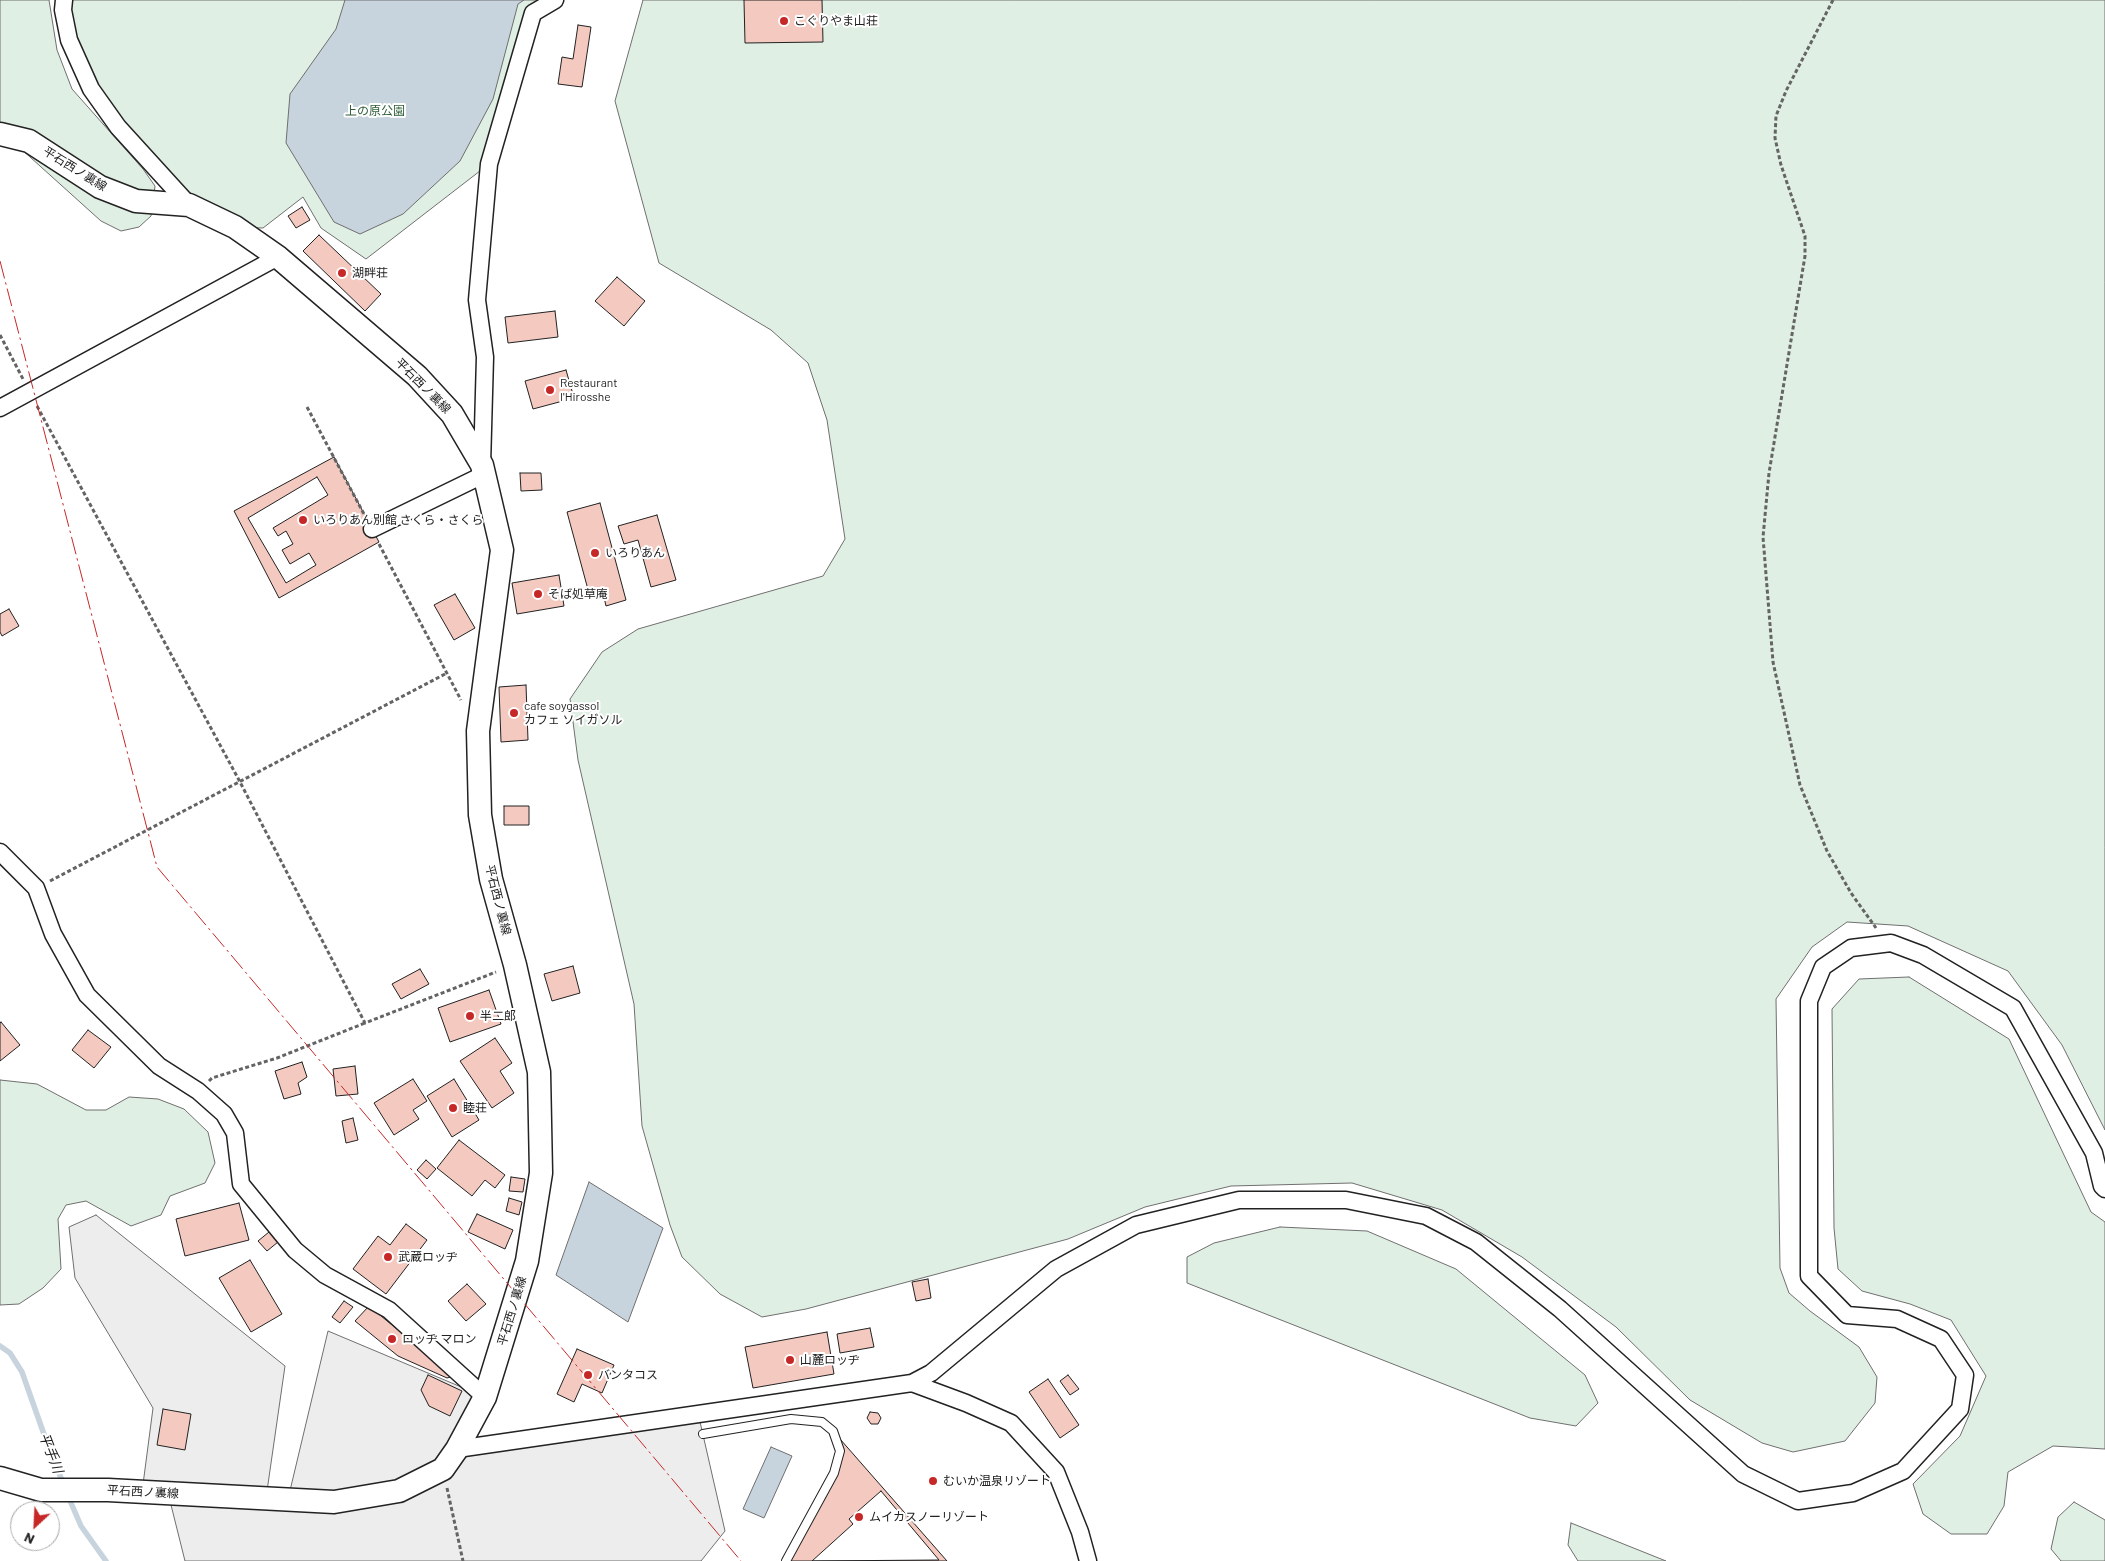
<!DOCTYPE html>
<html>
<head>
<meta charset="utf-8">
<style>
  body { margin:0 }
  #map { position:relative; width:2105px; height:1561px; overflow:hidden; background:#fff; font-family:Barlow,sans-serif }
  canvas { display:block }
  .north { position:absolute; left:10px; top:1501px; width:50px; height:50px; box-sizing:border-box; background:#fff; border:1px solid #a7a7a7; border-radius:50%; rotate:205deg; font-size:14px; font-weight:700; line-height:20px; text-align:center; color:#222 }
  .north::after { content:''; display:block; margin:auto; width:18px; height:22px; background:#c62828; clip-path:polygon(50% 0,100% 100%,50% 72%,0 100%) }
</style>
</head>
<body>
<div id="map">
<canvas width="2105" height="1561"></canvas>
<div class="north">N</div>
</div>
<script>
const ctx = document.querySelector('canvas').getContext('2d');
ctx.lineJoin = 'round';
function fill(path, color) {
  ctx.fillStyle = color;
  ctx.fill(path, 'evenodd');
}
function poly(rows) {
  const path = new Path2D();
  for (const r of rows) {
    path.moveTo(r[0], r[1]);
    for (let i = 2; i < r.length; i += 2) path.lineTo(r[i], r[i + 1]);
  }
  return path;
}
function trace(path, color, width, dash) {
  ctx.strokeStyle = color;
  ctx.lineWidth = width;
  ctx.lineCap = dash ? 'butt' : 'round';
  ctx.setLineDash(dash || []);
  ctx.stroke(path);
}
function drawText(font, color, halo, rows, align = 'center') {
  ctx.font = font + ' Barlow,"Noto Sans JP",sans-serif';
  ctx.lineWidth = 4;
  ctx.setLineDash([]);
  ctx.textBaseline = 'middle';
  ctx.strokeStyle = halo;
  ctx.fillStyle = color;
  for (const [text, x, y, turn = 0] of rows) {
    ctx.save();
    ctx.translate(x, y);
    ctx.rotate((+turn || 0) * Math.PI / 180);
    ctx.textAlign = isNaN(turn) ? turn : align;
    if (halo) ctx.strokeText(text, 0, 0);
    ctx.fillText(text, 0, 0);
    ctx.restore();
  }
}
const green = poly([
  [0,0,49,0,57,50,72,89,143,169,155,186,151,216,139,227,121,231,101,221,0,130,0,0],
  [64,0,555,0,533,13,489,164,366,259,321,228,303,197,263,228,235,227,189,205,91,89,64,0],
  [643,0,2105,0,2105,1130,2062,1045,2008,971,1908,926,1847,922,1812,947,1776,999,1780,1268,1789,1293,1810,1311,1859,1347,1877,1377,1875,1403,1845,1441,1793,1452,1762,1443,1690,1400,1616,1327,1522,1257,1442,1210,1352,1183,1231,1186,1145,1207,1068,1239,806,1309,762,1317,720,1294,682,1257,670,1225,642,1126,634,1004,578,760,570,699,602,652,638,629,823,576,845,539,827,420,808,363,771,330,659,263,615,101,643,0],
  [1909,977,2009,1039,2091,1212,2105,1222,2105,1449,2053,1446,2008,1472,2004,1506,1987,1534,1951,1534,1923,1514,1913,1484,1960,1436,1986,1376,1951,1320,1910,1304,1862,1291,1838,1269,1834,1228,1832,1009,1859,979,1909,977],
  [0,1080,37,1084,86,1110,106,1110,129,1097,158,1099,184,1109,208,1132,215,1163,205,1183,170,1196,161,1215,131,1226,86,1201,66,1205,58,1219,61,1269,43,1288,19,1304,0,1305,0,1080],
  [1280,1227,1367,1231,1456,1269,1585,1375,1598,1403,1576,1426,1530,1418,1187,1283,1187,1257,1214,1243,1280,1227],
  [2074,1502,2105,1520,2105,1561,2061,1561,2051,1549,2058,1517,2074,1502],
  [1571,1523,1666,1561,1578,1561,1568,1545,1571,1523]
]);
fill(green, '#e0efe3');
trace(green, '#6f6f6f', 1);
const parking = poly([
  [96,1215,285,1366,266,1498,288,1499,328,1331,485,1397,458,1449,698,1413,725,1531,701,1561,185,1561,168,1493,142,1492,153,1408,75,1278,69,1227,96,1215]
]);
fill(parking, '#ededed');
trace(parking, '#6f6f6f', 1);
const water = poly([
  [345,0,524,0,518,4,493,99,460,161,403,214,360,234,334,222,286,143,290,94,336,29,345,0],
  [589,1182,663,1228,628,1322,556,1275,589,1182],
  [771,1447,792,1456,764,1518,743,1509,771,1447]
]);
fill(water, '#c7d3dd');
trace(water, '#6f6f6f', 1);
trace(poly([
  [0,1346,10,1353,22,1372,52,1457,64,1485],
  [68,1496,81,1526,106,1561]
]), '#c7d3dd', 5.5);
const building = poly([
  [744,0,822,0,823,42,745,43,744,0],
  [578,25,591,27,582,87,558,84,562,57,573,59,578,25],
  [302,207,310,220,296,228,288,216,302,207],
  [319,235,381,294,365,311,303,251,319,235],
  [617,277,645,301,624,326,595,301,617,277],
  [555,311,558,337,508,343,505,317,555,311],
  [566,370,574,398,533,409,525,381,566,370],
  [334,457,379,542,279,598,234,511,334,457],
  [520,473,541,473,542,490,521,491,520,473],
  [317,477,328,495,273,528,278,536,286,531,293,544,282,550,290,564,309,553,316,565,286,583,248,518,317,477],
  [600,503,626,600,606,606,603,593,590,597,567,512,600,503],
  [657,515,676,580,651,587,638,540,624,544,618,526,657,515],
  [559,575,564,606,517,614,512,583,559,575],
  [455,594,475,628,454,640,434,605,455,594],
  [9,609,19,626,2,636,0,632,0,614,9,609],
  [526,685,528,740,501,742,499,687,526,685],
  [504,806,529,806,529,825,504,825,504,806],
  [573,966,580,993,552,1001,544,974,573,966],
  [420,969,429,984,401,999,392,984,420,969],
  [489,990,501,1024,450,1042,438,1008,489,990],
  [1,1022,20,1045,0,1061,0,1023,1,1022],
  [88,1030,111,1047,94,1068,72,1050,88,1030],
  [495,1038,512,1063,500,1071,514,1093,492,1108,460,1061,495,1038],
  [302,1062,307,1077,298,1083,301,1094,284,1099,275,1071,302,1062],
  [355,1066,358,1094,336,1096,333,1069,355,1066],
  [413,1079,427,1101,413,1110,419,1119,394,1135,374,1103,413,1079],
  [454,1079,479,1120,452,1137,427,1096,454,1079],
  [353,1118,358,1140,346,1143,342,1121,353,1118],
  [459,1140,505,1175,495,1188,485,1180,472,1196,437,1168,459,1140],
  [426,1160,436,1169,427,1179,417,1170,426,1160],
  [511,1177,525,1179,523,1192,509,1191,511,1177],
  [509,1198,522,1202,519,1215,506,1211,509,1198],
  [239,1203,249,1240,185,1256,176,1219,239,1203],
  [477,1214,513,1230,505,1249,468,1232,477,1214],
  [406,1224,427,1240,386,1294,353,1269,378,1236,390,1245,406,1224],
  [269,1232,278,1242,267,1251,258,1241,269,1232],
  [250,1260,282,1314,251,1332,219,1278,250,1260],
  [928,1279,931,1298,916,1301,912,1282,928,1279],
  [467,1284,486,1304,466,1321,448,1301,467,1284],
  [344,1301,353,1307,340,1323,332,1317,344,1301],
  [369,1306,454,1376,447,1378,398,1356,355,1321,369,1306],
  [870,1328,874,1347,840,1353,837,1334,870,1328],
  [827,1332,834,1374,753,1388,745,1347,827,1332],
  [577,1349,614,1365,602,1393,582,1384,574,1402,557,1394,577,1349],
  [428,1375,462,1391,450,1416,429,1406,421,1390,428,1375],
  [1068,1375,1079,1389,1070,1395,1060,1381,1068,1375],
  [1048,1379,1079,1425,1060,1438,1029,1392,1048,1379],
  [163,1409,191,1414,185,1450,157,1445,163,1409],
  [870,1412,878,1413,881,1418,878,1424,871,1424,867,1418,870,1412],
  [833,1431,947,1561,786,1561,834,1473,840,1451,833,1431],
  [881,1491,939,1560,812,1561,853,1524,849,1519,881,1491]
]);
fill(building, '#f3c9c0');
trace(building, '#222', 1);
const lane = poly([
  [703,1434,791,1419,822,1422,833,1431,840,1451,834,1473,786,1561]
]);
const street = poly([
  [64,0,63,10,69,40,91,89,118,127,189,205],
  [0,408,278,257],
  [482,465,485,357,477,300,489,164,533,13,555,0],
  [372,529,485,474],
  [0,852,36,888,53,934,87,995,159,1066,198,1091,224,1114,235,1133,241,1184,295,1250,325,1275,389,1310,485,1397],
  [912,1383,966,1403,1011,1423,1056,1472,1080,1532,1088,1561],
  [457,1449,912,1383,931,1373,1056,1269,1136,1225,1239,1200,1346,1200,1426,1216,1476,1242,1560,1309,1743,1474,1798,1501,1853,1493,1903,1471,1960,1409,1965,1375,1941,1339,1897,1319,1847,1315,1809,1276,1809,1001,1823,967,1851,948,1891,943,1923,955,2013,1008,2094,1153,2102,1186,2105,1189]
]);
const secondary = poly([
  [0,134,29,141,100,187,136,201,189,205,235,227,278,257,417,376,452,414,482,465,502,550,478,731,480,815,491,879,515,965,539,1072,541,1173,527,1261,485,1397,457,1449,443,1469,399,1491,334,1502,108,1490,41,1490,0,1478]
]);
trace(lane, '#222', 10);
trace(street, '#222', 19);
trace(secondary, '#222', 25);
trace(poly([
  [1833,0,1786,91,1776,116,1775,138,1781,165,1805,236,1805,256,1769,473,1763,537,1773,662,1800,785,1827,851,1851,893,1876,928],
  [0,335,23,379],
  [37,406,240,782,365,1023,496,972],
  [307,407,365,516],
  [379,544,461,700],
  [50,881,447,673],
  [209,1081,212,1078,277,1058,365,1023],
  [447,1488,463,1561]
]), '#646464', 3, [4, 2.5]);
trace(lane, '#fff', 8);
trace(street, '#fff', 16);
trace(secondary, '#fff', 22);
trace(poly([
  [0,261,157,867,741,1561]
]), '#c62828', 1, [18, 4, 2.5, 4]);
for (const [x, y, r, color] of [
  [784,21,5,"#c62828"],
  [342,273,5,"#c62828"],
  [550,390,5,"#c62828"],
  [303,520,5,"#c62828"],
  [595,553,5,"#c62828"],
  [538,594,5,"#c62828"],
  [514,713,5,"#c62828"],
  [470,1016,5,"#c62828"],
  [453,1108,5,"#c62828"],
  [388,1257,5,"#c62828"],
  [392,1339,5,"#c62828"],
  [790,1360,5,"#c62828"],
  [588,1375,5,"#c62828"],
  [933,1481,5,"#c62828"],
  [859,1517,5,"#c62828"]
]) {
  const dot = new Path2D();
  dot.arc(x, y, r, 0, 2 * Math.PI);
  ctx.fillStyle = color;
  ctx.fill(dot);
  trace(dot, '#fff', 2);
}
drawText('12px', '#222', '#fff', [
  ["こぐりやま山荘",794,21],
  ["湖畔荘",352,273],
  ["Restaurant",560,383],
  ["I'Hirosshe",560,397],
  ["いろりあん別館 さくら・さくら",313,520],
  ["いろりあん",605,553],
  ["そば処草庵",548,594],
  ["cafe soygassol",524,706],
  ["カフェ ソイガソル",524,720],
  ["半二郎",480,1016],
  ["睦荘",463,1108],
  ["武蔵ロッヂ",398,1257],
  ["ロッヂ マロン",402,1339],
  ["山麓ロッヂ",800,1360],
  ["バンタコス",598,1375],
  ["むいか温泉リゾート",943,1481],
  ["ムイカスノーリゾート",869,1517]
], 'left');
drawText('12px', '#2f5e38', '#fff', [
  ["上の原公園",375,111]
]);
drawText('12px', '#222', '#fff', [
  ["平石西ノ裏線",75,169,32],
  ["平石西ノ裏線",423,386,45],
  ["平石西ノ裏線",498,900,76],
  ["平石西ノ裏線",512,1311,-73],
  ["平石西ノ裏線",143,1492,3]
]);
drawText('italic 14px', '#222', '#fff', [
  ["平手川",51,1453,69]
]);
</script>
</body>
</html>
